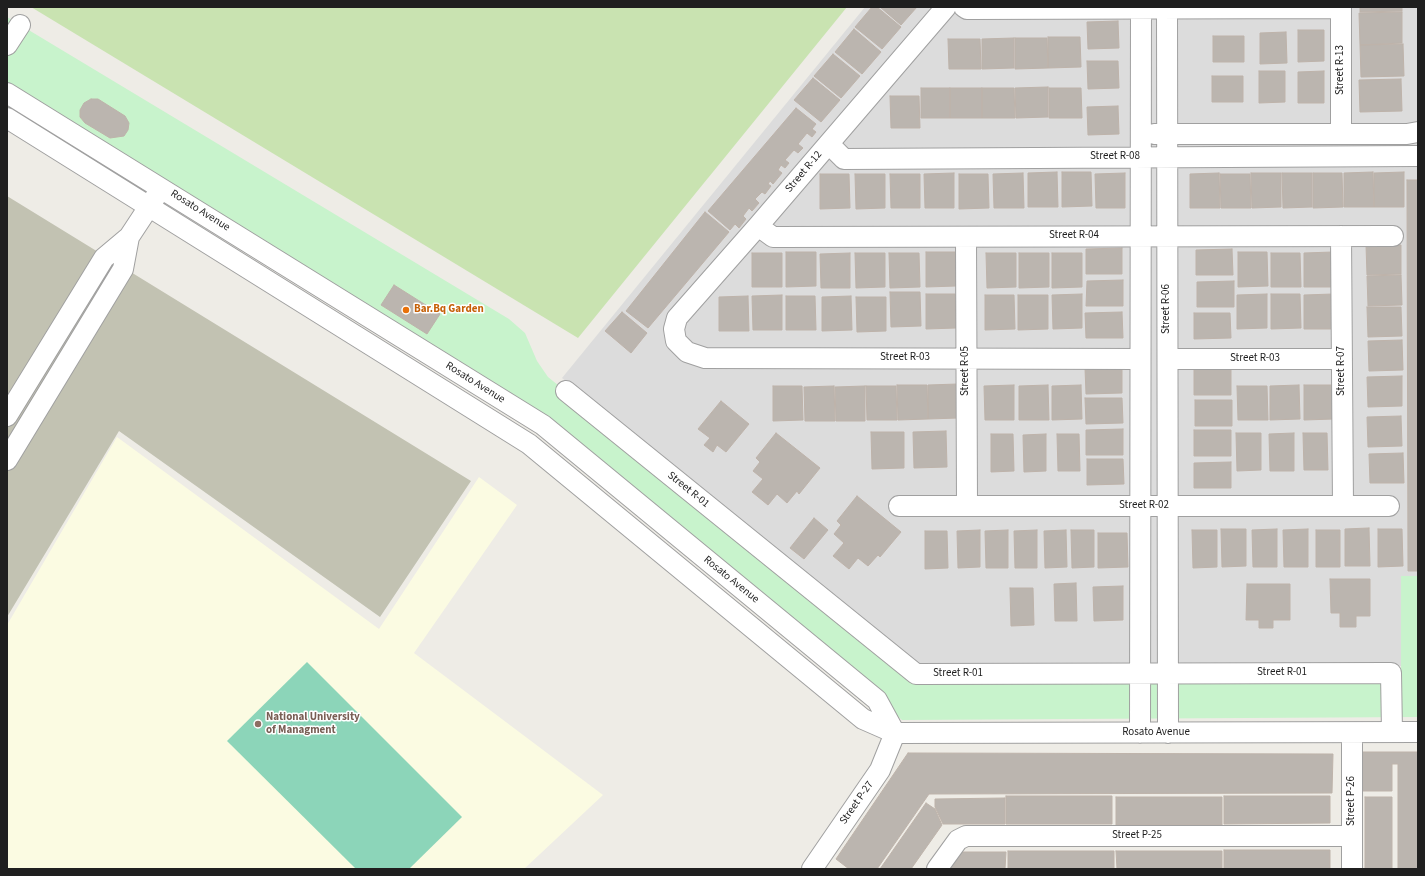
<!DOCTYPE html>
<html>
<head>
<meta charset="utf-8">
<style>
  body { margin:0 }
  #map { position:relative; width:1425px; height:876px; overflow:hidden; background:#eeece6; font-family:"Source Sans 3",sans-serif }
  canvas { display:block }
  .frame { position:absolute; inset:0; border:8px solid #1f1f1f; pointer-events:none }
</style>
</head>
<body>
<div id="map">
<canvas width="1425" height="876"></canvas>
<div class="frame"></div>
</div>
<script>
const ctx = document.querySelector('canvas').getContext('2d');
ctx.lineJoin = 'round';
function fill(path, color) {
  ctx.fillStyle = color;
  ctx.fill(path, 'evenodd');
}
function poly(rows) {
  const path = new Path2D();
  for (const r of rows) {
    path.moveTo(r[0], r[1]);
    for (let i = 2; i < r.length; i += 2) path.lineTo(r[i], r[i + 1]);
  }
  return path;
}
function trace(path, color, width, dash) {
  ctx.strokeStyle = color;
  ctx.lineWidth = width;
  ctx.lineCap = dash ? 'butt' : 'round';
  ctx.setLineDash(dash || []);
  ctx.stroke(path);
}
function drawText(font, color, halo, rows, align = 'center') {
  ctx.font = font + ' "Source Sans 3",sans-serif';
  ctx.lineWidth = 3;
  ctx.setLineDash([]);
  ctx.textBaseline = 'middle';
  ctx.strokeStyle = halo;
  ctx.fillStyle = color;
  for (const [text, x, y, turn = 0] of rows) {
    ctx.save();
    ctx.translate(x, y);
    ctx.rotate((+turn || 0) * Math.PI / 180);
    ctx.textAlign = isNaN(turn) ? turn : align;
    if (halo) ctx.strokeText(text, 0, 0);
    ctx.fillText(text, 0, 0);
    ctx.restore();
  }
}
fill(poly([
  [865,7,1418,7,1418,666,920,668,562,378]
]), '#dcdcdc');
fill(poly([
  [117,437,379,629,479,477,517,505,414,653,603,795,524,869,7,869,7,625]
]), '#fbfbe2');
fill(poly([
  [7,196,471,481,380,617,119,431,7,617]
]), '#c2c2b2');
fill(poly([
  [31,7,847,7,578,338]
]), '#c9e3b1');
fill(poly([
  [7,17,509,319,525,333,537,361,548,377,916,674,1401,673,1401,576,1418,576,1418,717,902,720,543,425,7,93]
]), '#c8f3cc');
fill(poly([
  [307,662,462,817,409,869,356,869,227,741]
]), '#8cd5b9');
const building = poly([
  [872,7,877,7,901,27,882,49,855,27,872,7],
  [880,7,917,7,901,25,880,7],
  [1360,7,1402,7,1402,11,1360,12,1360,7],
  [1402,12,1402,43,1360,45,1359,13,1402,12],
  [1118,21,1119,48,1088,49,1087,22,1118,21],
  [854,29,881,52,862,74,835,52,854,29],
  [1298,30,1324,30,1324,61,1298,62,1298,30],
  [1286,32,1287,63,1260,64,1260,33,1286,32],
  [1213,36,1244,36,1244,62,1213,62,1213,36],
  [1048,37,1080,37,1081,67,1048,68,1048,37],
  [1014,38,1014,68,982,69,982,39,1014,38],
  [1015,38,1047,38,1048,68,1015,69,1015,38],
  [948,39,980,39,981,69,949,69,948,39],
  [1403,44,1404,76,1361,77,1360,45,1403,44],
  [833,54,860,76,841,98,814,76,833,54],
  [1087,61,1118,61,1119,88,1088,89,1087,61],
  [1259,71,1285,71,1285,102,1259,103,1259,71],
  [1324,71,1324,103,1298,103,1298,72,1324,71],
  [1212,76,1243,76,1243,102,1212,102,1212,76],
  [813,78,840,100,821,122,794,100,813,78],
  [1401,79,1402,111,1360,112,1359,80,1401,79],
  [1048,87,1048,117,1016,118,1015,88,1048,87],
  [921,88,950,88,950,118,921,118,921,88],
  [950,88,982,88,982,118,950,118,950,88],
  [982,88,1014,88,1015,118,982,118,982,88],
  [1049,88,1081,88,1082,118,1049,118,1049,88],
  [890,96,919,96,920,128,891,128,890,96],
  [91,99,98,99,125,116,129,123,128,130,124,136,110,138,85,123,80,117,80,110,84,103,91,99],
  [1118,106,1119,134,1088,135,1087,107,1118,106],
  [796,108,816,124,812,129,816,132,812,137,807,133,798,144,803,148,798,153,794,150,785,160,789,163,785,168,781,165,778,170,782,173,773,184,770,181,768,184,771,186,765,194,762,192,755,199,759,203,752,211,749,208,743,216,746,219,739,228,735,224,730,230,708,211,796,108],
  [1057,172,1058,207,1028,207,1028,173,1057,172],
  [1062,172,1091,172,1092,206,1062,207,1062,172],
  [1373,172,1374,207,1344,207,1344,173,1373,172],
  [1404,172,1404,207,1374,207,1374,173,1404,172],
  [954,173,954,208,925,208,924,174,954,173],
  [1023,173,1024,208,994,208,993,174,1023,173],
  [1125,173,1125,208,1096,208,1095,174,1125,173],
  [1219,173,1220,208,1190,208,1190,174,1219,173],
  [1251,173,1281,173,1281,207,1252,208,1251,173],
  [1282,173,1312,173,1312,207,1283,208,1282,173],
  [1313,173,1342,173,1343,207,1313,208,1313,173],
  [820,174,849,174,850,208,820,209,820,174],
  [855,174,885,174,885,208,856,209,855,174],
  [890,174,920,174,920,208,891,208,890,174],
  [959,174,988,174,989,208,959,209,959,174],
  [1220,174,1250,174,1251,208,1221,208,1220,174],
  [1407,180,1418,180,1418,571,1408,571,1407,180],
  [705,212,729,232,648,328,626,311,705,212],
  [1366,245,1401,245,1401,274,1367,275,1366,245],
  [1122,248,1122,274,1086,274,1086,249,1122,248],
  [1232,249,1233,275,1196,275,1196,250,1232,249],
  [786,252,816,252,816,286,786,287,786,252],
  [926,252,955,252,956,286,926,287,926,252],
  [1238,252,1267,252,1268,286,1238,287,1238,252],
  [1333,252,1334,287,1304,287,1304,253,1333,252],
  [752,253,782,253,782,287,752,287,752,253],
  [850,253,850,288,821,288,820,254,850,253],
  [855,253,885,253,885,287,856,288,855,253],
  [889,253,919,253,920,287,890,288,889,253],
  [986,253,1016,253,1016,287,987,288,986,253],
  [1019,253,1049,253,1049,287,1019,288,1019,253],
  [1052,253,1082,253,1082,287,1052,288,1052,253],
  [1271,253,1300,253,1301,287,1271,287,1271,253],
  [1401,275,1402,305,1368,306,1367,276,1401,275],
  [1123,280,1123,306,1086,306,1087,281,1123,280],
  [1234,281,1234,307,1197,307,1197,282,1234,281],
  [394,285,440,314,427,334,381,305,394,285],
  [890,292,920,292,921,326,891,327,890,292],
  [926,294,955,294,956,328,926,329,926,294],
  [1082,294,1082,328,1053,329,1052,295,1082,294],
  [1267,294,1267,328,1237,329,1237,295,1267,294],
  [1271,294,1300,294,1301,328,1271,329,1271,294],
  [1333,294,1334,329,1304,329,1304,295,1333,294],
  [782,295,782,330,753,330,752,296,782,295],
  [985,295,1014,295,1015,329,985,330,985,295],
  [1018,295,1048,295,1048,329,1018,330,1018,295],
  [748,296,749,331,719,331,719,297,748,296],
  [786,296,815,296,816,330,786,330,786,296],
  [851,296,852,330,822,331,822,297,851,296],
  [856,297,886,297,886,331,857,332,856,297],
  [1367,307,1401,307,1402,336,1368,337,1367,307],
  [622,312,647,333,631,353,605,331,622,312],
  [1122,312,1123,338,1086,338,1085,313,1122,312],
  [1194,313,1230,313,1231,338,1194,339,1194,313],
  [1402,340,1403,370,1369,371,1368,341,1402,340],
  [1085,368,1122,368,1122,393,1086,394,1085,368],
  [1194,369,1231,369,1231,395,1194,395,1194,369],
  [1402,376,1402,406,1368,407,1367,377,1402,376],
  [958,384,958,418,928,419,928,385,958,384],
  [897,385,927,385,928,419,898,420,897,385],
  [1014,385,1014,420,985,420,984,386,1014,385],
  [1048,385,1049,420,1019,420,1019,386,1048,385],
  [1081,385,1082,419,1052,420,1052,386,1081,385],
  [1299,385,1300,419,1270,420,1270,386,1299,385],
  [1304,385,1333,385,1334,419,1304,420,1304,385],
  [773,386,802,386,803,420,773,421,773,386],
  [834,386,835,421,805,421,804,387,834,386],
  [865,386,865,421,836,421,835,387,865,386],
  [866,386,896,386,897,420,867,420,866,386],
  [1237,386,1267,386,1268,420,1238,420,1237,386],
  [1085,398,1122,398,1123,423,1086,424,1085,398],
  [1195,400,1232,400,1232,426,1195,426,1195,400],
  [721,401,749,424,726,452,717,445,713,452,704,445,710,438,698,429,721,401],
  [1401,416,1402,446,1368,447,1367,417,1401,416],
  [1123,429,1123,455,1086,455,1086,430,1123,429],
  [1194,430,1231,430,1231,456,1194,456,1194,430],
  [946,431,947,467,914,468,913,432,946,431],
  [871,432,904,432,904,468,872,469,871,432],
  [776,433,820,468,799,494,797,491,787,503,777,494,768,505,752,492,763,479,753,471,760,462,756,458,776,433],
  [1236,433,1261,433,1261,470,1237,471,1236,433],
  [1294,433,1294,471,1270,471,1269,434,1294,433],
  [1303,433,1327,433,1328,470,1304,470,1303,433],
  [991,434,1013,434,1014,471,991,472,991,434],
  [1046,434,1046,471,1024,472,1023,435,1046,434],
  [1057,434,1079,434,1080,471,1058,471,1057,434],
  [1403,453,1404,483,1370,483,1369,454,1403,453],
  [1087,459,1123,459,1124,484,1087,485,1087,459],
  [1231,462,1231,488,1194,488,1194,463,1231,462],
  [857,496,901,532,880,557,878,555,868,566,858,558,849,569,833,556,844,543,834,534,841,525,837,521,857,496],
  [814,518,828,530,804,559,790,548,814,518],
  [1369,528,1370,566,1345,566,1345,529,1369,528],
  [1221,529,1246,529,1246,566,1222,567,1221,529],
  [1277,529,1277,567,1253,567,1252,530,1277,529],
  [1308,529,1308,567,1284,567,1283,530,1308,529],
  [1378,529,1402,529,1403,566,1378,567,1378,529],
  [980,530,980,567,958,568,957,531,980,530],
  [1008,530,1008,568,986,568,985,531,1008,530],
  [1037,530,1037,568,1015,568,1014,531,1037,530],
  [1066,530,1067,567,1045,568,1044,531,1066,530],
  [1071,530,1094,530,1094,567,1072,568,1071,530],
  [1192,530,1217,530,1217,567,1193,568,1192,530],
  [1316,530,1340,530,1340,567,1316,567,1316,530],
  [925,531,947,531,948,568,925,569,925,531],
  [1098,533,1127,533,1128,567,1098,568,1098,533],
  [1330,579,1370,579,1370,616,1356,616,1356,627,1340,627,1340,613,1331,613,1330,579],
  [1076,583,1077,621,1055,621,1054,584,1076,583],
  [1247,584,1290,584,1290,620,1273,620,1273,628,1259,628,1259,620,1246,620,1247,584],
  [1123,586,1123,620,1094,621,1093,587,1123,586],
  [1010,588,1033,588,1034,625,1011,626,1010,588],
  [1361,752,1418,752,1418,869,1398,869,1398,764,1392,764,1392,791,1361,791,1361,752],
  [908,753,1333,754,1332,793,929,794,877,869,849,869,836,859,908,753],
  [1006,796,1112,796,1112,824,1006,824,1006,796],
  [1224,796,1330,796,1330,823,1224,824,1224,796],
  [1116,797,1222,797,1222,825,1116,825,1116,797],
  [1365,797,1392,797,1392,869,1365,869,1365,797],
  [1005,798,1005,824,943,824,935,807,935,799,1005,798],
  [926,803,935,809,942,825,911,869,880,869,926,803],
  [1224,850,1330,850,1330,869,1224,869,1224,850],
  [1008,851,1114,851,1114,869,1008,869,1008,851],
  [1116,851,1222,851,1222,869,1117,869,1116,851],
  [955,852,1006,852,1005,869,945,869,955,852]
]);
fill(building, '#bbb5af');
trace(building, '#beb3aa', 1);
const minor = poly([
  [946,7,758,226,677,318,674,329,676,341,687,352,705,358,1140,359],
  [964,7,967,9,1341,8],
  [1167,7,1168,733],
  [7,45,20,25],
  [7,93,543,425,877,700,895,733],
  [7,118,529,444,863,719,895,733,1418,732],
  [1341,133,1341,7],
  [1154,134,1407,134,1418,132],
  [829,144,844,159,1418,156],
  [758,226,773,237,1393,236],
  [1341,236,1343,506],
  [966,237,967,505],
  [1168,359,1342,359],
  [566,391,916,674,1391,673,1392,732],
  [7,416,104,258,129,237,156,196],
  [7,460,123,269,129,237],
  [899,506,1389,506],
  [1140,733,1141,7],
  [1352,733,1352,869],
  [812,869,880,770,895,733],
  [937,869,958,840,966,836,1352,836]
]);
trace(minor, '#a0a0a0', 22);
trace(minor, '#fff', 20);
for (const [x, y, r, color] of [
  [406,310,4,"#e8710a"],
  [258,724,4,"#8d6e63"]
]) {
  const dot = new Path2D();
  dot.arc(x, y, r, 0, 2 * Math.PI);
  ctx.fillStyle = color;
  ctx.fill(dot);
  trace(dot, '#fff', 1.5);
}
drawText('11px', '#1f1f1f', '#fff', [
  ["Street R-13",1341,70,-90],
  ["Street R-08",1115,157],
  ["Street R-12",804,172,-50],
  ["Rosato Avenue",200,211,32],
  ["Street R-04",1074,236],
  ["Street R-06",1167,309,-90],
  ["Street R-03",905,358],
  ["Street R-03",1255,359],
  ["Street R-05",966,371,-90],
  ["Street R-07",1342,371,-90],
  ["Rosato Avenue",475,383,32],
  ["Street R-01",688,490,39],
  ["Street R-02",1144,506],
  ["Rosato Avenue",731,580,39],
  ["Street R-01",1282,673],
  ["Street R-01",958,674],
  ["Rosato Avenue",1156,733],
  ["Street P-26",1352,801,-90],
  ["Street P-27",857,803,-55],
  ["Street P-25",1137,836]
]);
drawText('bold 11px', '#c56008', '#fff', [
  ["Bar.Bq Garden",414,310]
], 'left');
drawText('bold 11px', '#785e54', '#fff', [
  ["National University",266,718],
  ["of Managment",266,731]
], 'left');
</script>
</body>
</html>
